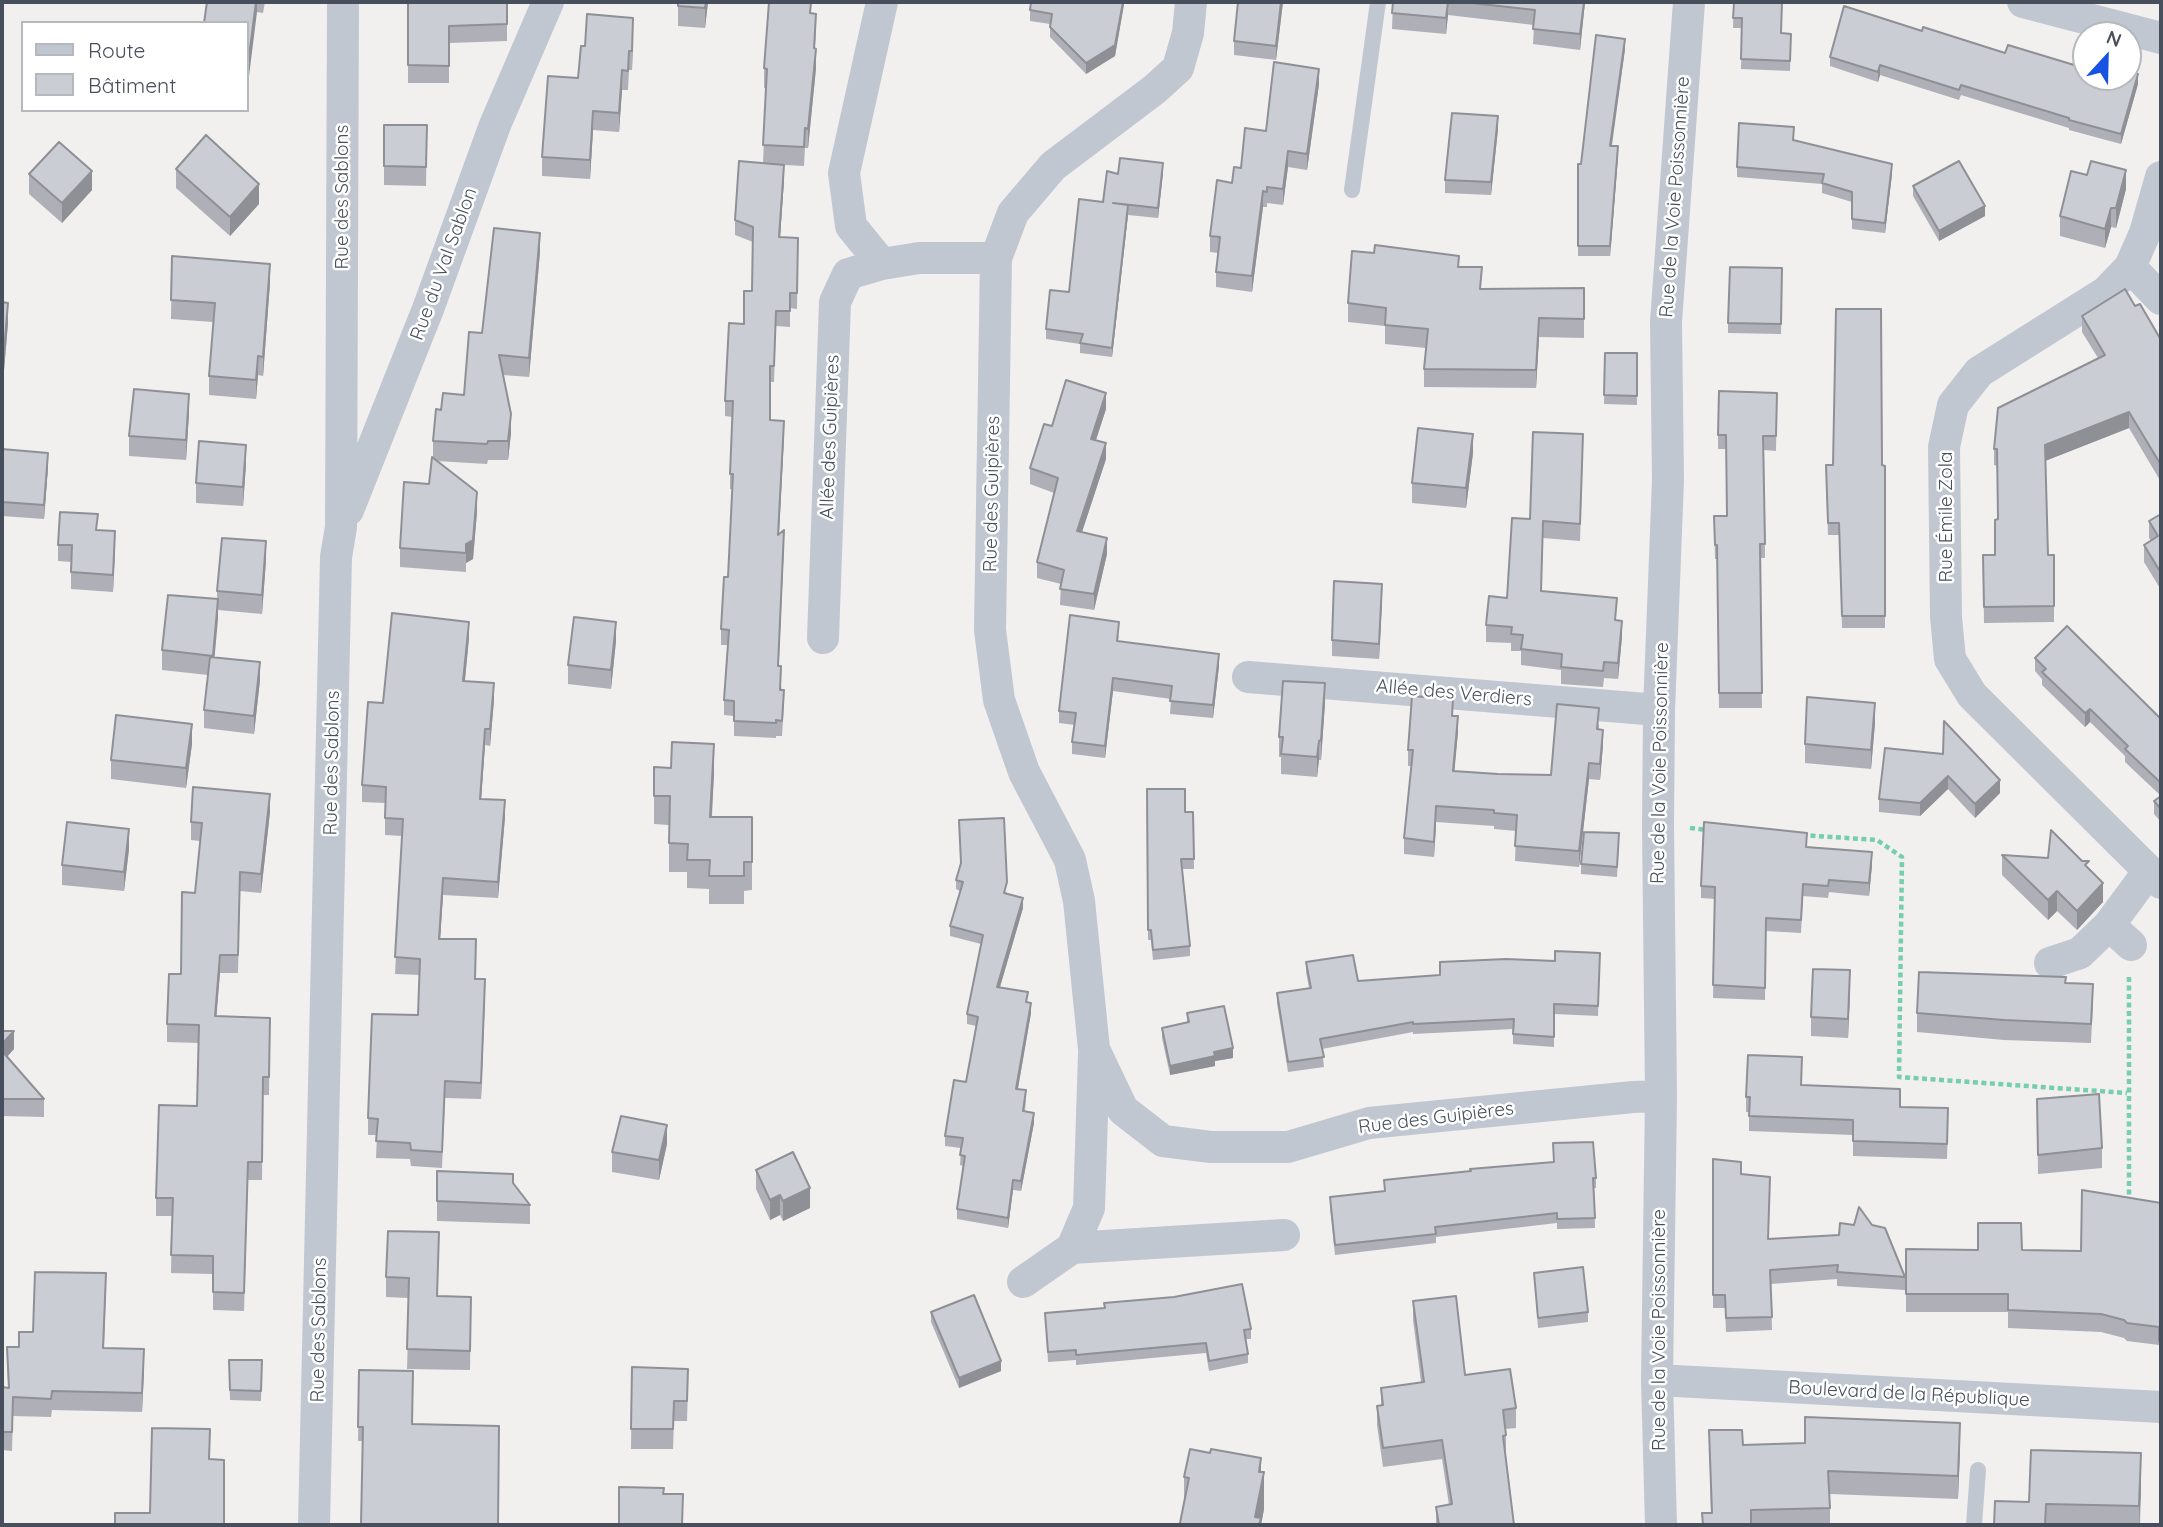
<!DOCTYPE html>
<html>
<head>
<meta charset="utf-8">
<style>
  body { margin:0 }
  #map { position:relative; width:2163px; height:1527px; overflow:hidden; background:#f2efef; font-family:Quicksand,sans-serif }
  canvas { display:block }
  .frame { position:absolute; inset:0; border:4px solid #474f5d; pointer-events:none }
  .legend { position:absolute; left:21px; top:21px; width:228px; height:91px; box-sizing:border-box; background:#fff; border:2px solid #b5b9be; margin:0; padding:9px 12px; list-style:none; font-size:21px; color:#474f5d }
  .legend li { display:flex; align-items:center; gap:14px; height:35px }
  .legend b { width:35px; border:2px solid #b5b9be }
  .north { position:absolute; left:2072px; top:21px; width:70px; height:70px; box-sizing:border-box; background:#fff; border:2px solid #b5b9be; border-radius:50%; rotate:22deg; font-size:19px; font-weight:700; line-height:28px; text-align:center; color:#474f5d }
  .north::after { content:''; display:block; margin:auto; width:24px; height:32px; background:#1753e3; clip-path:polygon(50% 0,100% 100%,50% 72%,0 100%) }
</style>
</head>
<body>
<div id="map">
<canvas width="2163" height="1527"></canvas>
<div class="frame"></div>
<ul class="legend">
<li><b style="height:9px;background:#c0c7d1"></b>Route</li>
<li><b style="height:19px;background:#cbcdd5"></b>Bâtiment</li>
</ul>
<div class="north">N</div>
</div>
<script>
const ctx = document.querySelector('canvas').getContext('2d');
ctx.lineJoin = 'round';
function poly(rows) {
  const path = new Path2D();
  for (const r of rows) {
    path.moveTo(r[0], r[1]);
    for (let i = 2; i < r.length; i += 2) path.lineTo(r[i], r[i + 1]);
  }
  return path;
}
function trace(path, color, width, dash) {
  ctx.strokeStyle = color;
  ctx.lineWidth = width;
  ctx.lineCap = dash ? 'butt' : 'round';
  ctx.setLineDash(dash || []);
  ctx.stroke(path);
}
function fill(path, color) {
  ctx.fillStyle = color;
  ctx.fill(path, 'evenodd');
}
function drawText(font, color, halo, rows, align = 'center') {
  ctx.font = font + ' Quicksand,sans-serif';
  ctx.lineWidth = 5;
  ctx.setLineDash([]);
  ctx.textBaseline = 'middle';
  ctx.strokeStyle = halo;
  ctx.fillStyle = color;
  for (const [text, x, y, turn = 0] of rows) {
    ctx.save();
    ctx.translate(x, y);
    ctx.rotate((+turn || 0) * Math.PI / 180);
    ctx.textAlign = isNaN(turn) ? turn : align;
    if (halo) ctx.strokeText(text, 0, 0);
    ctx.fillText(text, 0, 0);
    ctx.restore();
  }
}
trace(poly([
  [1690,828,1709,830],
  [1802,835,1877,840,1902,857,1899,1077,2127,1093],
  [2129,977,2129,1203]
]), '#75ceaf', 4.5, [5, 3.5]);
trace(poly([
  [1352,190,1378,2],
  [1974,1525,1978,1470]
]), '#c0c7d1', 16);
trace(poly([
  [882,2,844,173,851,226,882,264,919,258,996,258],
  [1191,2,1188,33,1178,68,1155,89,1053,166,1013,213,996,258,990,630,999,700,1024,772,1070,860,1079,901,1094,1049,1123,1110,1163,1141,1211,1147,1288,1147,1369,1123,1633,1097,1661,1096],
  [2023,2,2161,38],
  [2161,177,2145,233,2130,267,2106,292,1979,372,1953,405,1944,447,1946,617,1950,659,1972,695,2161,883],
  [2130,267,2161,299],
  [348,510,428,309,495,125,548,2],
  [823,638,835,302,848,274,882,264],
  [1248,677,1659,710],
  [2109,925,2131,945],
  [2050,963,2080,953,2109,925,2149,871],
  [1072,1248,1284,1235],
  [1023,1282,1072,1248,1089,1208,1094,1054],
  [1657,1380,2161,1407],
  [314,1525,336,557,341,527,343,2],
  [1661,1525,1657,1380,1661,1096,1658,826,1659,710,1668,480,1666,322,1689,2]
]), '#c0c7d1', 32);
fill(poly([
  [207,2,265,2,263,13,257,12,247,23],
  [408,2,507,2,507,41,449,43,449,83,408,83],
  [678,2,708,2,705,28,678,26],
  [1124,2,1115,56,1086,74,1050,37,1050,24,1030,21,1030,10],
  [1238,2,1283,2,1276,60,1234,55,1234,41],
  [1393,2,1585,2,1580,50,1533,44,1534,25,1448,15,1446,34,1392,29],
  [1734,2,1782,33,1791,34,1790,71,1741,69,1742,28,1733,28],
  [812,13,816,33,815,48,816,68,808,148,805,148,804,166,784,165,784,180,780,237,798,238,797,309,790,308,790,327,776,326,774,382,770,382,770,420,784,436,779,534,784,545,778,666,784,705,782,736,776,736,776,738,734,736,734,716,724,715,724,700,728,645,721,645,721,629,728,577,732,489,730,489,730,474,732,417,725,416,725,401,752,291,753,242,735,235,735,220,763,163,766,88,764,88,764,68],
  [1922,31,2005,53,2138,84,2121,144,2069,130,2069,128,1961,95,1959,100,1880,75,1878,82,1830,66,1830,57],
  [633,37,632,70,629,70,628,90,622,90,619,132,593,130,590,179,542,176,542,157,578,78,585,46],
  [1625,49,1612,146,1618,156,1610,256,1578,256,1578,164,1581,164],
  [1319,84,1307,170,1288,167,1283,205,1267,203,1267,207,1263,207,1252,292,1216,287,1216,272,1218,253,1210,252,1210,236,1232,183,1266,131],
  [384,125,427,125,426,186,384,185],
  [1498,129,1491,195,1445,193,1445,180],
  [1737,167,1892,174,1885,233,1852,229,1852,202,1822,193,1822,184,1737,177],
  [176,169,259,204,230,236,176,188],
  [1163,173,1158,218,1128,215,1112,357,1080,353,1080,344,1046,339,1046,329,1069,292,1103,202,1118,174],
  [29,174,92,190,62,223,29,194],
  [2087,175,2126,189,2116,228,2111,227,2105,248,2060,236,2060,216],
  [1913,186,1985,216,1939,241,1913,196],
  [540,252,529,377,503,375,511,433,508,460,488,460,487,464,436,461,477,512,473,559,466,563,466,572,400,567,400,548,429,484,433,458,433,441,441,410,464,395,482,333],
  [172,256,270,283,263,376,258,375,256,399,209,395,209,376,213,322,171,319],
  [1459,267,1482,289,1584,288,1584,338,1539,337,1536,388,1424,387,1424,369,1426,348,1385,344,1385,326,1348,322,1348,303],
  [1782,268,1781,334,1728,333,1728,323],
  [2,302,8,323,3,382,2,382],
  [2135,306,2161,340,2161,482,2129,428,2045,461,2048,555,2054,555,2054,622,1984,623,1983,555,1995,555,1998,519,1997,466,1994,465,1994,449,2098,358,2082,332,2082,316],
  [1605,353,1637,353,1637,405,1604,404],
  [1777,393,1776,451,1764,450,1765,558,1760,558,1762,708,1719,708,1717,559,1715,559,1714,516,1727,516,1726,449,1718,449,1718,435],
  [1106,409,1096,440,1106,459,1082,532,1107,554,1094,610,1060,605,1061,584,1037,578,1037,562,1054,493,1030,484,1030,468,1052,426],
  [189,413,186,460,129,456,129,436],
  [2,449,48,467,44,519,2,516],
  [1583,450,1580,541,1543,538,1541,591,1616,620,1622,637,1618,679,1604,678,1603,687,1561,684,1561,670,1521,665,1521,651,1511,651,1511,643,1486,642,1486,625,1507,598,1530,519],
  [1473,453,1466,508,1412,503,1412,483],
  [246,464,243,506,196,503,196,483],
  [1882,465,1885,466,1885,628,1842,628,1839,535,1828,535,1826,477],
  [2161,514,2161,590,2144,562,2144,545,2151,541,2149,538,2149,521],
  [98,530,115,548,113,592,71,589,71,562,58,561,58,545],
  [266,560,262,614,218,610,214,657,260,680,254,734,204,728,204,710,208,675,162,670,162,650,217,599,217,591],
  [1382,600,1379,659,1332,656,1332,640],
  [1119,635,1118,641,1219,666,1213,718,1170,714,1171,699,1113,691,1105,758,1072,754,1072,742,1075,725,1059,723,1059,711],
  [469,638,465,681,494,700,490,746,485,745,481,799,505,817,498,898,443,895,440,939,476,955,475,979,485,996,481,1099,445,1098,442,1168,411,1166,410,1159,376,1158,377,1135,368,1135,368,1118,418,1015,420,975,395,974,402,836,385,835,385,803,362,802,362,785,383,703],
  [616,641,611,689,568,684,568,665],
  [2035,658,2161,719,2161,809,2161,796,2125,762,2125,756,2090,722,2085,727,2042,685,2042,679,2035,671],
  [1325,703,1321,760,1319,760,1317,777,1281,774,1281,757,1279,757,1279,737],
  [1453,716,1458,732,1454,771,1498,774,1551,775,1599,724,1599,729,1603,745,1600,780,1589,779,1579,867,1515,861,1516,831,1494,829,1494,826,1436,822,1434,857,1404,854,1404,838,1411,766,1408,766,1408,750],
  [1875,723,1871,769,1805,763,1805,744],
  [192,744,186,788,111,779,111,760],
  [1943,754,2000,793,1975,818,1948,789,1920,816,1879,812,1879,799],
  [654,767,714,773,712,817,752,817,752,890,744,891,744,904,709,904,709,889,687,888,687,872,669,872,669,825,654,824],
  [1147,789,1185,812,1193,812,1194,869,1182,869,1190,946,1190,956,1153,960,1151,940,1148,940],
  [2154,801,2161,809,2161,822,2154,814],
  [270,812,261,893,240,891,238,973,220,973,216,1016,270,1018,269,1095,263,1095,262,1180,248,1180,244,1311,213,1310,213,1274,171,1273,172,1216,156,1216,156,1198,197,1106,199,1043,167,1042,167,1024,181,974,195,893,200,841,191,840,191,822],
  [1619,843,1617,877,1581,874,1581,864],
  [1807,847,1872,865,1869,896,1829,892,1828,898,1803,896,1801,933,1766,931,1765,1000,1713,998,1715,899,1701,898,1701,886],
  [129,849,124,891,62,885,62,865],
  [2002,855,2089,868,2103,902,2077,930,2057,911,2048,920,2002,875],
  [956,880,1007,892,1007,894,1023,908,1000,987,1028,1002,1031,1013,1018,1089,1026,1100,1025,1111,1034,1123,1021,1191,1013,1190,1008,1228,957,1219,957,1209,963,1166,960,1165,961,1148,945,1146,945,1136,966,1082,976,1026,967,1024,967,1014,981,944,950,936,950,926,960,891,956,889],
  [1600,953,1598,1016,1554,1014,1554,1047,1513,1044,1513,1029,1413,1034,1413,1032,1322,1049,1324,1067,1288,1072,1277,1003,1277,993,1309,988,1306,972,1306,962,1358,981,1440,975,1555,961],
  [2066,983,2093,1004,2091,1043,2004,1040,1917,1032,1917,1013],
  [1850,990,1848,1038,1811,1036,1811,1017],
  [1187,1013,1233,1058,1215,1061,1215,1066,1170,1075,1162,1038,1162,1028,1187,1023],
  [2,1031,14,1049,7,1057,44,1099,44,1117,2,1116],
  [1802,1085,1900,1107,1948,1123,1947,1159,1853,1156,1853,1135,1749,1131,1749,1112,1746,1112,1746,1097],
  [2037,1099,2102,1148,2102,1168,2038,1174],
  [1553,1143,1596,1178,1596,1188,1594,1188,1595,1228,1557,1229,1557,1223,1436,1237,1436,1243,1335,1255,1330,1207,1330,1197,1384,1191,1384,1180,1554,1162],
  [667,1144,659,1180,612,1172,612,1152],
  [1713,1159,1770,1190,1768,1239,1905,1277,1905,1290,1837,1286,1837,1279,1771,1284,1772,1330,1726,1332,1725,1308,1713,1308],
  [756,1170,810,1208,783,1221,780,1215,770,1220,756,1189],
  [437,1171,530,1205,530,1224,437,1221],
  [2161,1203,2161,1359,2159,1359,2159,1345,2127,1341,2124,1338,2101,1332,2008,1328,2008,1312,1906,1312,1906,1249,2081,1251],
  [439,1252,437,1296,471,1297,470,1370,407,1369,409,1298,386,1297,386,1277],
  [1534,1273,1588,1312,1588,1322,1538,1328],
  [106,1292,104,1348,144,1368,142,1412,52,1410,51,1417,13,1416,12,1451,2,1450,2,1387,8,1387,7,1347,19,1347,33,1332],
  [1413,1301,1465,1375,1516,1408,1516,1428,1505,1429,1506,1435,1506,1455,1514,1525,1436,1525,1436,1507,1449,1505,1442,1459,1383,1467,1377,1425,1377,1406,1381,1405,1381,1388,1421,1382,1413,1320],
  [931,1312,1001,1371,959,1388,931,1322],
  [1045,1313,1251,1329,1251,1339,1246,1339,1248,1354,1248,1363,1209,1371,1206,1353,1076,1365,1076,1360,1048,1362],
  [229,1360,262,1360,261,1401,230,1400],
  [632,1367,688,1388,687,1421,674,1421,673,1449,631,1449],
  [359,1370,413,1371,362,1441,358,1441],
  [1805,1417,1960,1446,1958,1499,1830,1494,1830,1525,1702,1525,1711,1513,1709,1430,1743,1445,1805,1443],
  [1261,1472,1264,1509,1261,1525,1180,1523,1184,1505,1184,1477],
  [2141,1491,2140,1525,1994,1525,2029,1502]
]), '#afb0b7');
fill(poly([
  [256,2,257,2,257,12,247,92,247,72],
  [706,2,708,2,705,28,705,8],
  [1123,2,1124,2,1124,5,1115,56,1086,74,1086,63],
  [1281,2,1283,2,1276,60,1276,46],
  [1448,2,1448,15,1446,34,1446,18],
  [1584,2,1585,2,1580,50,1580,34],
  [633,18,633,37,632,70,632,51],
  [1625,39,1625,49,1610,156,1610,146],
  [816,49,816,68,808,148,808,129],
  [1880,65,1880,75,1878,82,1878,72],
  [1319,69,1319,84,1307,170,1307,154],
  [622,70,622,90,619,132,619,113],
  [2138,74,2138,84,2121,144,2121,134],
  [593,111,593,130,590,179,590,160],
  [1498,116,1498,129,1491,195,1491,182],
  [1618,146,1618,156,1610,256,1610,246],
  [1288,151,1288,167,1283,205,1283,189],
  [1163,163,1163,173,1158,218,1158,208],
  [1892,164,1892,174,1885,233,1885,223],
  [784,165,784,180,779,253,779,237],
  [2126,170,2126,189,2116,228,2116,208],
  [92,171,92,190,62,223,62,203],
  [259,184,259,204,230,236,230,217],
  [1263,191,1263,207,1252,292,1252,276],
  [1128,205,1128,215,1112,357,1112,348],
  [1985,206,1985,216,1939,241,1939,231],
  [2111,208,2111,227,2105,248,2105,229],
  [540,233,540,252,529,377,529,358],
  [270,264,270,283,263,376,263,357],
  [8,303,8,323,3,382,3,363],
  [1539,318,1539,337,1536,388,1536,370],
  [258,356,258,375,256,399,256,380],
  [1106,393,1106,409,1091,455,1091,439],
  [189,394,189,413,186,460,186,440],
  [2129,412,2129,428,2045,461,2045,445],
  [511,414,511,433,508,460,508,441],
  [784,421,784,436,778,550,778,535],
  [1473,434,1473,453,1466,508,1466,488],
  [1106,443,1106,459,1077,547,1077,531],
  [246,445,246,464,243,506,243,487],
  [48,453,48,467,44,519,44,505],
  [477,492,477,512,473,559,466,563,466,544],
  [784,530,784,545,778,681,778,666],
  [115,531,115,548,113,592,113,575],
  [1107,538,1107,554,1094,610,1094,594],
  [266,541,266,560,262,614,262,595],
  [1382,584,1382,600,1379,659,1379,644],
  [218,599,218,619,213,675,213,656],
  [1622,621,1622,637,1618,679,1618,663],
  [469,622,469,638,463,698,463,681],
  [616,622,616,641,611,689,611,670],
  [1219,654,1219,666,1213,718,1213,705],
  [260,662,260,680,254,734,254,716],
  [1113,678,1113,691,1105,758,1105,746],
  [494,683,494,700,490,746,490,729],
  [1325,683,1325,703,1321,760,1321,740],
  [1875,703,1875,723,1871,769,1871,750],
  [2090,709,2090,722,2085,727,2085,713],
  [1458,716,1458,732,1453,787,1453,771],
  [192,724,192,744,186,788,186,768],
  [485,729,485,745,480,815,480,799],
  [1603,730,1603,745,1600,780,1600,764],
  [1319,741,1319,760,1317,777,1317,757],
  [714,744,714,773,710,845,710,817],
  [1589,763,1589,779,1579,867,1579,851],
  [1948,776,1948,789,1920,816,1920,803],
  [2000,780,2000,793,1975,818,1975,804],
  [270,794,270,812,261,893,261,874],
  [505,800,505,817,498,898,498,882],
  [1436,806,1436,822,1434,857,1434,842],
  [129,829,129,849,124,891,124,872],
  [1872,852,1872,865,1869,896,1869,883],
  [443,878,443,895,439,956,439,939],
  [2103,883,2103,902,2077,930,2077,911],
  [2057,891,2057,911,2048,920,2048,900],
  [1023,898,1023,908,997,997,997,987],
  [220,955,220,973,215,1034,215,1016],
  [1850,970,1850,990,1848,1038,1848,1019],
  [485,979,485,996,481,1099,481,1083],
  [1031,1003,1031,1013,1016,1099,1016,1089],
  [14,1031,14,1049,2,1062,2,1044],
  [1233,1048,1233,1058,1215,1061,1215,1066,1170,1075,1170,1066,1214,1052],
  [1034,1113,1034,1123,1021,1191,1021,1181],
  [667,1125,667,1144,659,1180,659,1160],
  [1013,1180,1013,1190,1008,1228,1008,1218],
  [810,1188,810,1208,783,1221,783,1201],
  [780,1195,780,1215,770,1220,770,1200],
  [144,1349,144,1368,142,1412,142,1393],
  [1001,1361,1001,1371,959,1388,959,1378],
  [1960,1423,1960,1446,1958,1499,1958,1476],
  [2141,1453,2141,1491,2139,1525,2139,1506],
  [1261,1458,1261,1484,1264,1472,1264,1509,1261,1525,1255,1525,1259,1472]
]), '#8e9095');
const building = poly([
  [207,2,256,2,247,72,247,23,204,23,207,2],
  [408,2,507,2,507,24,449,26,449,66,408,65,408,2],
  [678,2,706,2,705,8,678,6,678,2],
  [769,2,811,2,810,13,816,14,814,48,816,49,808,129,805,128,804,147,763,145,767,69,764,68,769,2],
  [1031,2,1123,2,1115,45,1086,63,1050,27,1052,14,1030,10,1031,2],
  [1238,2,1281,2,1276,46,1234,41,1238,2],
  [1393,2,1448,2,1446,18,1392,13,1393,2],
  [1463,2,1584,2,1580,34,1533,29,1535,10,1463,2],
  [1734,2,1782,2,1781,33,1791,34,1790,61,1741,59,1742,18,1733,18,1734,2],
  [1844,6,1922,31,1923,27,2005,53,2008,45,2084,68,2086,60,2086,77,2128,77,2128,72,2138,74,2121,134,2069,120,2069,118,1961,85,1959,90,1880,65,1878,72,1830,57,1844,6],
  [587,14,633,18,632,51,629,51,628,71,622,70,619,113,593,111,590,160,542,157,548,76,578,78,581,46,585,46,587,14],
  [1596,35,1625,39,1610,146,1618,146,1610,246,1578,246,1578,164,1581,164,1596,35],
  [1274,62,1319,69,1307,154,1288,151,1283,189,1267,187,1267,192,1263,191,1252,276,1216,272,1220,237,1210,236,1217,180,1232,183,1234,167,1241,168,1245,128,1266,131,1274,62],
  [1452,113,1498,116,1491,182,1445,180,1452,113],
  [1739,123,1794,127,1793,140,1892,164,1885,223,1852,219,1852,192,1822,183,1824,174,1737,167,1739,123],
  [384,125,427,125,426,167,384,166,384,125],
  [206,135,259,184,230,217,176,169,206,135],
  [59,142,92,171,62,203,29,174,59,142],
  [1120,158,1163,163,1158,208,1113,203,1128,205,1112,348,1080,343,1083,334,1046,329,1050,290,1069,292,1079,199,1103,202,1107,171,1118,174,1120,158],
  [739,161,784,165,779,237,798,238,797,293,790,293,790,311,776,311,774,366,770,366,770,420,784,421,778,535,784,530,778,666,781,666,780,690,784,690,782,721,776,720,776,723,734,721,734,701,724,700,729,630,721,629,724,577,728,577,733,474,730,474,733,401,725,401,729,323,744,324,744,291,752,291,753,227,735,220,739,161],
  [1959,161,1985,206,1939,231,1913,186,1959,161],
  [2091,161,2126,170,2116,208,2111,208,2105,229,2060,216,2071,171,2087,175,2091,161],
  [494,228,540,233,529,358,499,355,511,414,508,441,488,441,487,444,433,441,436,409,441,410,443,393,464,395,469,332,482,333,494,228],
  [1375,245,1459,256,1458,267,1482,267,1480,289,1584,288,1584,319,1539,318,1536,370,1424,369,1428,329,1385,325,1386,308,1348,303,1352,251,1374,253,1375,245],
  [172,256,270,264,263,357,258,356,256,380,209,376,215,303,171,300,172,256],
  [1730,267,1782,268,1781,324,1728,323,1730,267],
  [2125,289,2135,306,2140,304,2161,340,2161,465,2129,412,2045,445,2048,555,2054,555,2054,606,1984,607,1983,555,1995,555,1995,520,1998,519,1997,449,1994,449,1998,408,2105,355,2082,316,2125,289],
  [2,302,8,303,3,363,2,363,2,302],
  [1836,309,1881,309,1882,465,1885,466,1885,616,1842,616,1839,523,1828,523,1826,465,1833,465,1836,309],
  [1605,353,1637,353,1637,396,1604,395,1605,353],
  [1066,380,1106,393,1091,439,1106,443,1077,531,1107,538,1094,594,1060,589,1064,570,1037,562,1058,478,1030,468,1044,424,1052,426,1066,380],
  [134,389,189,394,186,440,129,436,134,389],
  [1719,391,1777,393,1776,436,1763,436,1765,544,1760,544,1762,693,1719,693,1717,545,1715,545,1714,516,1727,516,1726,435,1718,435,1719,391],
  [1418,428,1473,434,1466,488,1412,483,1418,428],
  [1533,432,1583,434,1580,524,1543,521,1541,591,1617,598,1615,620,1622,621,1618,663,1604,662,1603,671,1561,667,1562,654,1521,649,1523,635,1511,634,1512,627,1486,625,1489,596,1507,598,1512,518,1530,519,1533,432],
  [199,441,246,445,243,487,196,483,199,441],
  [2,449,48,453,44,505,2,502,2,449],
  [432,457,477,492,473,540,466,544,466,553,400,548,404,482,429,484,432,457],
  [60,512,98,514,96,530,115,531,113,575,71,572,72,545,58,545,60,512],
  [2161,514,2161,573,2144,545,2158,536,2149,521,2161,514],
  [222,538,266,541,262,595,217,591,222,538],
  [1334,581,1382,584,1379,644,1332,640,1334,581],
  [168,595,218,599,213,656,162,650,168,595],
  [392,613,469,622,463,681,494,683,490,729,485,729,480,799,505,800,498,882,443,878,439,939,476,939,475,979,485,979,481,1083,445,1081,442,1152,411,1150,410,1143,376,1141,378,1119,368,1118,372,1014,418,1015,420,959,395,957,403,819,385,818,386,787,362,785,368,702,383,703,392,613],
  [1070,615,1119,622,1117,641,1219,654,1213,705,1170,701,1172,686,1113,678,1105,746,1072,742,1076,713,1059,711,1070,615],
  [574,617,616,622,611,670,568,665,574,617],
  [2067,626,2161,719,2161,783,2125,749,2128,746,2090,709,2085,713,2042,672,2046,669,2035,658,2067,626],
  [210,657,260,662,254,716,204,710,210,657],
  [1283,681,1325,683,1321,740,1319,741,1317,757,1281,754,1283,737,1279,737,1283,681],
  [1412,696,1453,699,1452,716,1458,716,1453,771,1498,774,1551,775,1557,704,1599,708,1597,729,1603,730,1600,764,1589,763,1579,851,1515,846,1517,815,1494,813,1494,810,1436,806,1434,842,1404,838,1413,750,1408,750,1412,696],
  [1807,697,1875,703,1871,750,1805,744,1807,697],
  [116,715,192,724,186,768,111,760,116,715],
  [1944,721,2000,780,1975,804,1948,776,1920,803,1879,799,1885,748,1943,754,1944,721],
  [672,742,714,744,710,817,752,817,752,862,744,862,744,876,709,876,710,860,687,860,688,844,669,843,670,796,654,796,654,767,671,768,672,742],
  [193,787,270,794,261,874,240,872,238,955,220,955,215,1016,270,1018,269,1077,263,1077,262,1162,248,1162,244,1293,213,1292,213,1256,171,1255,173,1198,156,1198,159,1105,197,1106,199,1025,167,1024,169,974,181,974,182,892,195,893,202,823,191,822,193,787],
  [1147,789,1185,789,1185,812,1193,812,1194,859,1181,859,1190,946,1153,950,1151,930,1148,930,1147,789],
  [2161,796,2161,809,2154,801,2161,796],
  [1004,818,1007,882,1004,893,1023,898,997,987,1028,992,1026,1002,1031,1003,1016,1089,1026,1090,1023,1111,1034,1113,1021,1181,1013,1180,1008,1218,957,1209,965,1156,960,1155,963,1138,945,1136,954,1080,966,1082,978,1017,967,1014,983,935,950,926,963,882,956,880,961,863,959,820,1004,818],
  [67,822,129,829,124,872,62,865,67,822],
  [1704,822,1807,833,1806,847,1872,852,1869,883,1829,880,1828,886,1803,884,1801,920,1766,918,1765,988,1713,985,1715,887,1701,886,1704,822],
  [2051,830,2082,861,2089,861,2085,865,2103,883,2077,911,2057,891,2048,900,2002,855,2048,858,2051,830],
  [1584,832,1619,833,1617,867,1581,864,1584,832],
  [1555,951,1600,953,1598,1006,1554,1004,1554,1037,1513,1034,1514,1019,1413,1024,1413,1022,1320,1039,1324,1057,1288,1062,1277,993,1311,988,1306,962,1353,955,1358,981,1440,975,1440,962,1506,959,1555,961,1555,951],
  [1813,969,1850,970,1848,1019,1811,1017,1813,969],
  [1919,972,2066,977,2065,983,2093,984,2091,1024,2004,1020,1917,1013,1919,972],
  [1224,1006,1233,1048,1214,1052,1215,1056,1170,1066,1162,1028,1189,1022,1187,1013,1224,1006],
  [2,1031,14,1031,2,1044,2,1031],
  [2,1051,44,1099,2,1099,2,1051],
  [1748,1055,1802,1057,1801,1085,1900,1089,1900,1107,1948,1108,1947,1144,1853,1141,1853,1120,1749,1116,1750,1097,1746,1097,1748,1055],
  [2099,1094,2102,1148,2038,1155,2037,1099,2099,1094],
  [621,1116,667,1125,659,1160,612,1152,621,1116],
  [1593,1142,1596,1178,1593,1178,1595,1218,1557,1219,1557,1213,1435,1227,1436,1234,1335,1245,1330,1197,1385,1191,1384,1180,1471,1171,1470,1169,1554,1162,1553,1143,1593,1142],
  [793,1152,810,1188,783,1201,780,1195,770,1200,756,1170,793,1152],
  [1713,1159,1741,1162,1741,1174,1770,1177,1768,1239,1839,1235,1840,1223,1854,1225,1859,1207,1872,1225,1885,1228,1905,1277,1837,1272,1838,1265,1770,1270,1772,1317,1726,1318,1725,1295,1713,1295,1713,1159],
  [437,1171,513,1174,513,1183,530,1205,437,1201,437,1171],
  [2082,1190,2161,1203,2161,1341,2159,1341,2159,1327,2127,1323,2124,1320,2101,1314,2008,1310,2008,1294,1906,1294,1906,1249,1978,1250,1978,1223,2021,1223,2022,1250,2081,1251,2082,1190],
  [388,1231,439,1232,437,1296,471,1297,470,1351,407,1349,409,1278,386,1277,388,1231],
  [1583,1267,1588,1312,1538,1318,1534,1273,1583,1267],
  [35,1272,106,1273,103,1348,144,1349,142,1393,52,1391,51,1399,13,1397,12,1432,2,1432,2,1387,9,1388,7,1347,19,1347,19,1332,33,1332,35,1272],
  [1242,1284,1251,1329,1244,1330,1248,1354,1209,1361,1206,1343,1076,1355,1076,1350,1048,1352,1045,1313,1105,1308,1104,1303,1174,1297,1242,1284],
  [974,1295,1001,1361,959,1378,931,1312,974,1295],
  [1456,1296,1465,1375,1510,1369,1516,1408,1503,1410,1506,1435,1503,1436,1514,1525,1439,1525,1436,1507,1452,1504,1442,1440,1383,1448,1377,1406,1383,1405,1381,1388,1424,1382,1413,1301,1456,1296],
  [229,1360,262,1360,261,1391,230,1390,229,1360],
  [632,1367,688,1369,687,1401,674,1401,673,1429,631,1429,632,1367],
  [359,1370,413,1371,412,1424,499,1426,498,1525,361,1525,363,1427,358,1427,359,1370],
  [1805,1417,1960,1423,1958,1476,1828,1471,1830,1508,1751,1510,1751,1525,1703,1525,1702,1513,1712,1513,1709,1430,1742,1430,1743,1445,1805,1443,1805,1417],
  [152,1428,210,1429,209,1459,224,1460,224,1525,115,1525,115,1513,150,1513,152,1428],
  [1190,1449,1210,1453,1211,1449,1261,1458,1259,1472,1264,1472,1255,1517,1261,1518,1259,1525,1177,1525,1180,1523,1189,1478,1184,1477,1190,1449],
  [2031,1450,2141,1453,2139,1506,2046,1504,2045,1525,1994,1525,1995,1501,2029,1502,2031,1450],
  [619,1487,664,1488,663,1494,683,1494,682,1525,619,1525,619,1487]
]);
fill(building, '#cbcdd5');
trace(building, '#8e9095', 2);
drawText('19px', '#474f5d', '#fff', [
  ["Rue des Sablons",342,197,-90],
  ["Rue de la Voie Poissonnière",1675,197,-86],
  ["Rue du Val Sablon",444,264,-70],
  ["Allée des Guipières",830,437,-88],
  ["Rue des Guipières",992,494,-89],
  ["Rue Émile Zola",1946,517,-90],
  ["Allée des Verdiers",1454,693,5],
  ["Rue des Sablons",332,763,-89],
  ["Rue de la Voie Poissonnière",1660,763,-89],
  ["Rue des Guipières",1436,1118,-7],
  ["Rue des Sablons",319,1330,-89],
  ["Rue de la Voie Poissonnière",1659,1330,-90],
  ["Boulevard de la République",1909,1394,3]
]);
</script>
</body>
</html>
